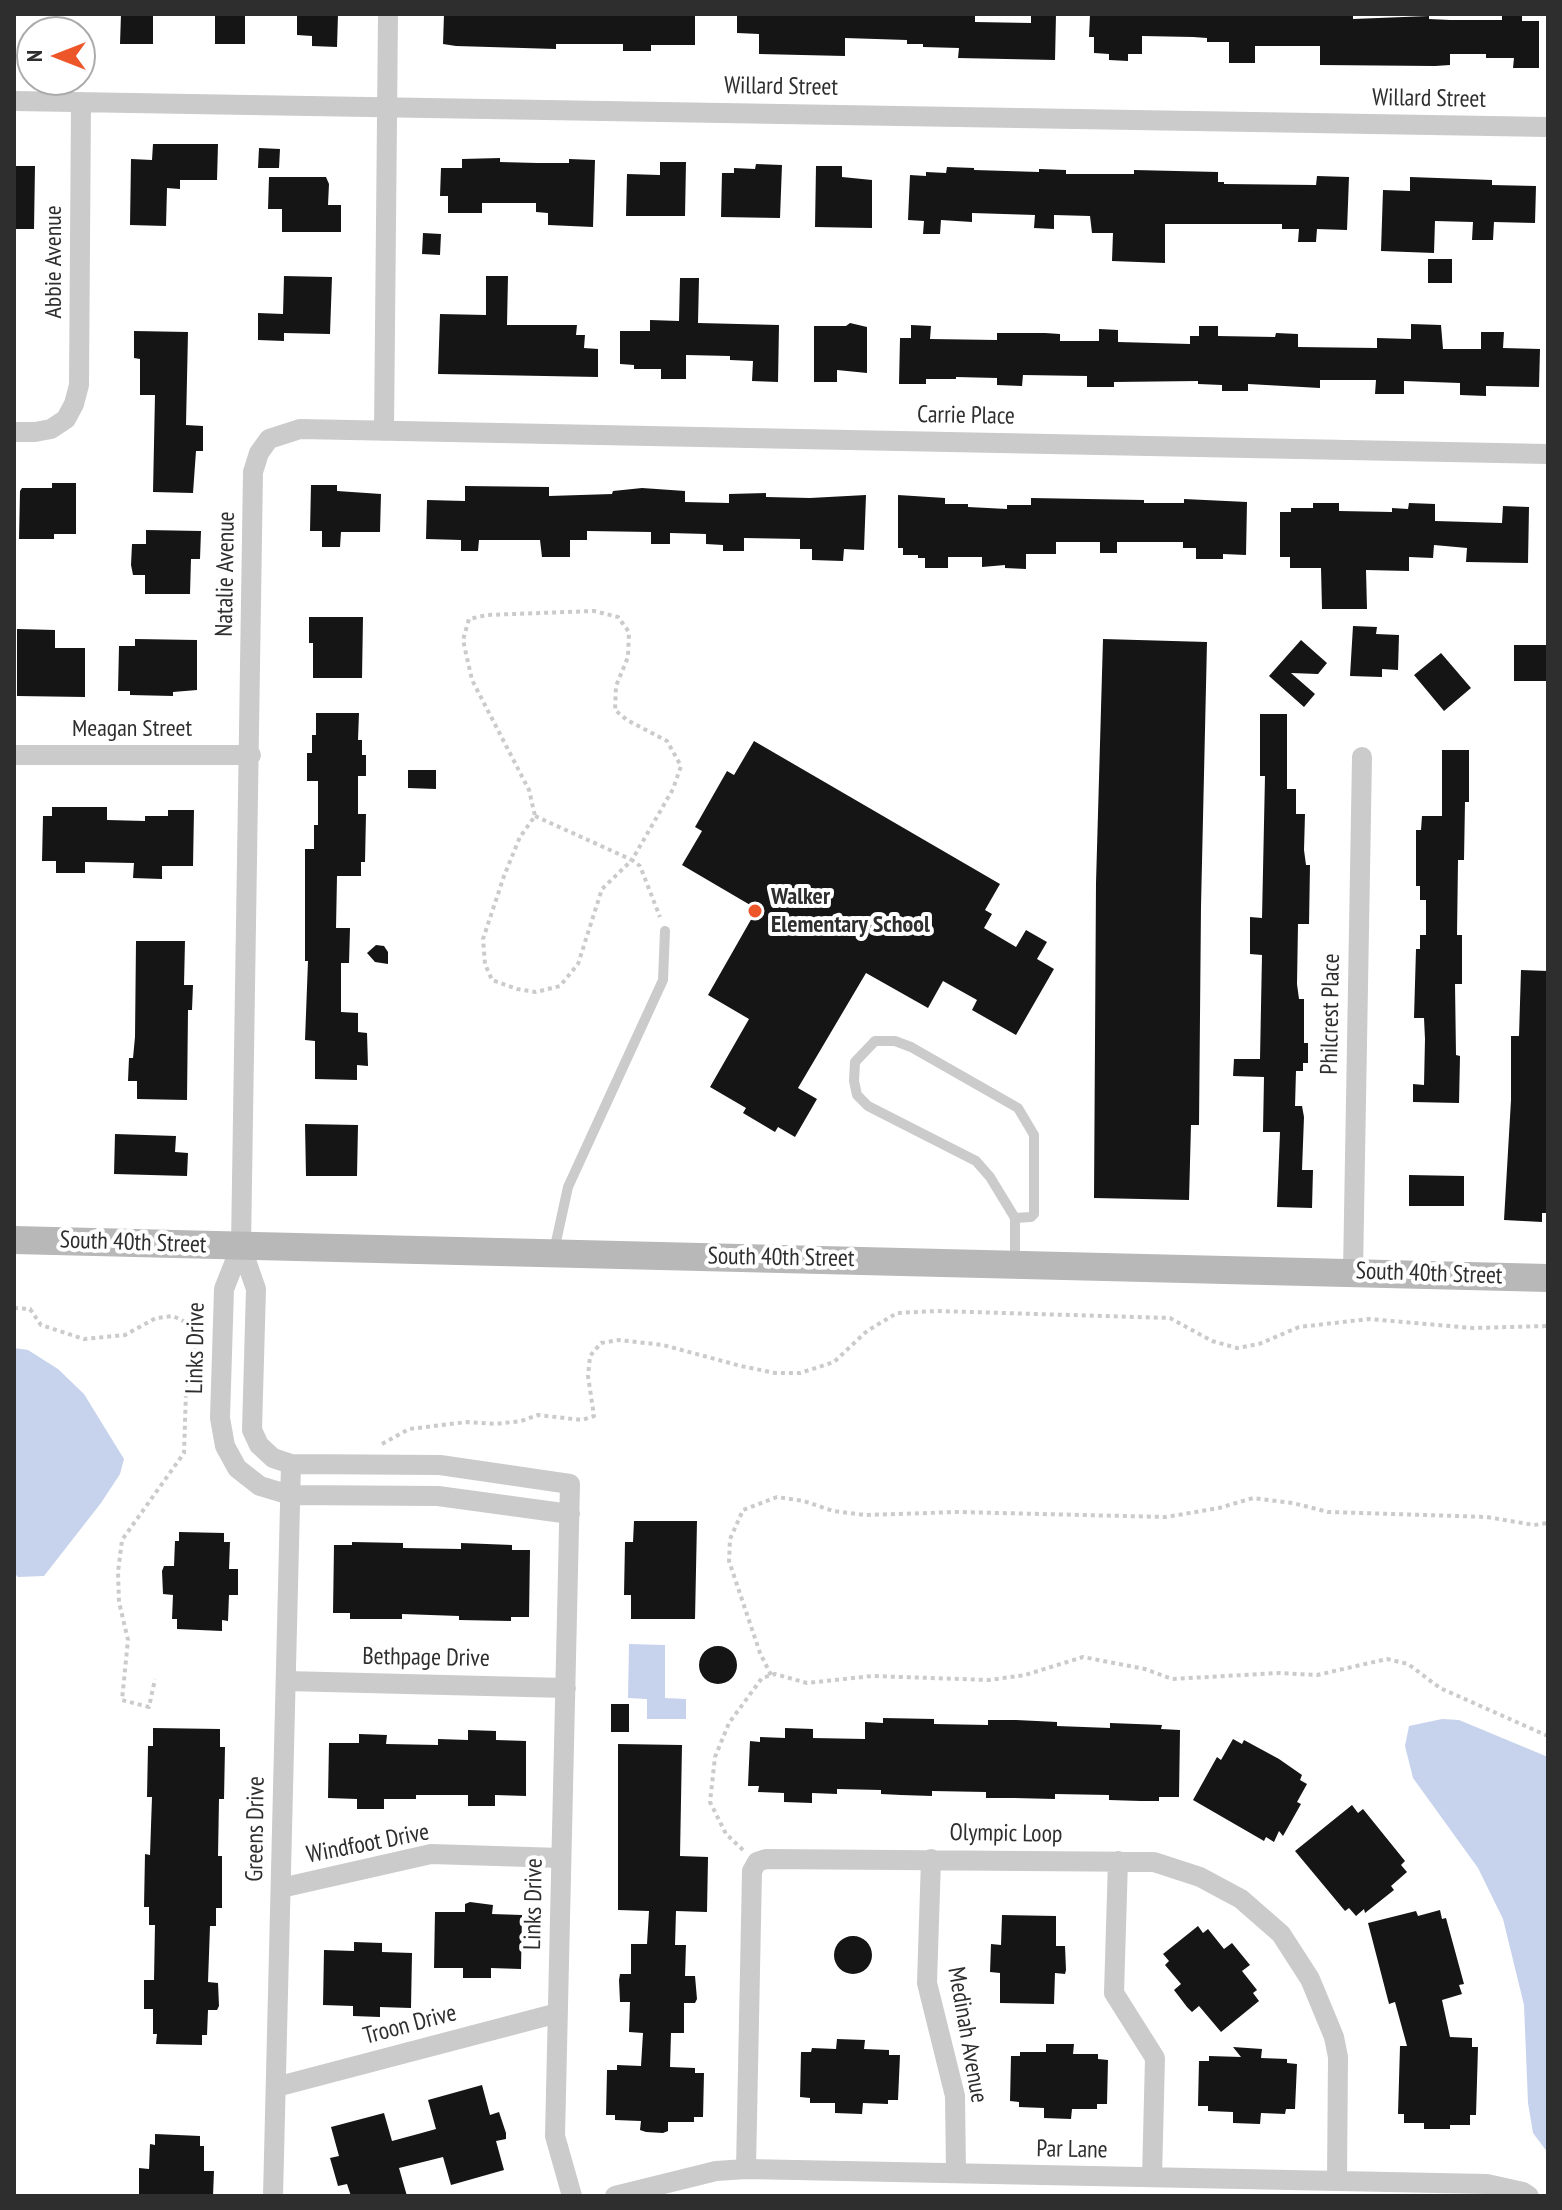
<!DOCTYPE html>
<html>
<head>
<meta charset="utf-8">
<style>
  body { margin:0 }
  #map { position:relative; width:1562px; height:2210px; overflow:hidden; background:#fff; font-family:"PT Sans Narrow",sans-serif }
  canvas { display:block }
  .frame { position:absolute; inset:0; border:16px solid #2e2e2e; pointer-events:none }
  .north { position:absolute; left:16px; top:16px; width:80px; height:80px; box-sizing:border-box; background:#fff; border:2px solid #ababab; border-radius:50%; rotate:270deg; font-size:22px; font-weight:700; line-height:32px; text-align:center; color:#2e2e2e }
  .north::after { content:''; display:block; margin:auto; width:28px; height:36px; background:#ed5629; clip-path:polygon(50% 0,100% 100%,50% 72%,0 100%) }
</style>
</head>
<body>
<div id="map">
<canvas width="1562" height="2210"></canvas>
<div class="frame"></div>
<div class="north">N</div>
</div>
<script>
const ctx = document.querySelector('canvas').getContext('2d');
ctx.lineJoin = 'round';
function fill(path, color) {
  ctx.fillStyle = color;
  ctx.fill(path, 'evenodd');
}
function poly(rows) {
  const path = new Path2D();
  for (const r of rows) {
    if (r.length === 3) {
      path.moveTo(r[0] + r[2], r[1]);
      path.arc(r[0], r[1], r[2], 0, 2 * Math.PI);
      continue;
    }
    path.moveTo(r[0], r[1]);
    for (let i = 2; i < r.length; i += 2) path.lineTo(r[i], r[i + 1]);
  }
  return path;
}
function trace(path, color, width, dash) {
  ctx.strokeStyle = color;
  ctx.lineWidth = width;
  ctx.lineCap = dash ? 'butt' : 'round';
  ctx.setLineDash(dash || []);
  ctx.stroke(path);
}
function drawText(font, color, halo, rows, align = 'center') {
  ctx.font = font + ' "PT Sans Narrow",sans-serif';
  ctx.lineWidth = 8;
  ctx.setLineDash([]);
  ctx.textBaseline = 'middle';
  ctx.strokeStyle = halo;
  ctx.fillStyle = color;
  for (const [text, x, y, turn = 0] of rows) {
    ctx.save();
    ctx.translate(x, y);
    ctx.rotate((+turn || 0) * Math.PI / 180);
    ctx.textAlign = isNaN(turn) ? turn : align;
    if (halo) ctx.strokeText(text, 0, 0);
    ctx.fillText(text, 0, 0);
    ctx.restore();
  }
}
fill(poly([
  [14,1348,28,1350,58,1369,84,1394,124,1459,120,1474,101,1503,44,1576,18,1577,14,1573],
  [629,1644,665,1645,665,1698,686,1699,686,1719,647,1719,647,1699,628,1698],
  [1442,1719,1459,1720,1548,1757,1548,2153,1533,2133,1528,2103,1524,2005,1503,1919,1478,1868,1413,1778,1405,1746,1409,1726]
]), '#c7d3ed');
fill(poly([
  [121,14,153,14,153,44,120,44],
  [215,14,245,14,245,44,215,44],
  [297,14,338,14,337,47,312,46,312,36,297,35],
  [444,14,695,14,695,45,651,45,651,51,623,51,623,44,556,44,556,49,456,46,443,44],
  [737,14,975,14,975,22,1031,23,1031,14,1056,14,1055,60,958,58,959,48,923,47,923,44,907,44,907,40,845,38,845,56,759,54,759,34,737,33],
  [1152,14,1353,14,1353,19,1429,16,1429,19,1450,20,1502,20,1502,14,1522,14,1522,21,1539,21,1539,68,1513,68,1514,58,1486,58,1486,54,1450,54,1450,65,1435,66,1320,65,1320,46,1255,46,1255,63,1229,63,1229,42,1207,42,1207,38,1193,37,1142,36,1142,54,1128,54,1128,61,1109,60,1109,54,1094,53,1094,37,1089,37,1090,15,1152,16],
  [153,144,218,144,217,180,180,180,180,189,167,188,166,226,130,225,131,159,152,160],
  [259,148,280,149,279,168,258,168],
  [500,158,500,162,537,163,569,163,569,159,595,160,593,227,548,225,548,213,536,212,536,203,482,203,482,213,448,213,448,196,440,196,441,168,462,168,462,159],
  [660,162,686,162,685,216,626,216,627,174,660,175],
  [756,164,782,165,780,218,721,217,722,173,734,173,734,168,755,169],
  [14,166,35,166,34,229,14,229],
  [816,166,842,166,842,177,872,180,872,228,815,227],
  [947,167,974,168,974,170,1039,172,1039,169,1066,170,1066,174,1134,174,1134,170,1218,172,1218,182,1224,182,1224,184,1316,185,1317,176,1349,177,1347,230,1317,229,1316,242,1298,242,1299,229,1282,229,1282,224,1165,224,1165,263,1112,261,1113,233,1092,233,1090,216,1054,215,1054,229,1034,228,1035,215,972,213,972,222,941,220,940,234,923,234,924,221,908,220,910,175,926,176,926,172,946,173],
  [269,177,326,177,329,184,328,205,341,205,341,232,282,232,282,209,268,209],
  [1410,177,1492,180,1492,185,1536,186,1535,223,1494,222,1493,240,1472,240,1473,222,1435,221,1434,253,1381,251,1383,190,1410,191],
  [423,233,441,234,440,255,422,254],
  [1428,259,1452,259,1452,283,1428,283],
  [284,276,332,277,330,334,284,333,284,341,258,340,258,313,283,314],
  [486,276,508,276,507,325,577,325,576,335,585,335,584,348,598,349,598,377,438,374,440,314,486,315],
  [680,278,699,278,698,323,779,325,778,382,752,381,753,361,730,360,730,356,686,355,686,379,661,379,661,369,634,369,634,365,620,364,620,331,650,331,650,320,679,321],
  [850,323,867,327,867,373,837,370,837,382,814,382,814,326,846,326],
  [1411,324,1441,325,1443,349,1481,349,1481,332,1504,332,1503,348,1540,349,1539,387,1486,386,1486,396,1460,395,1460,383,1404,381,1404,394,1375,394,1376,380,1320,380,1320,388,1248,384,1248,391,1222,391,1222,385,1198,384,1198,381,1114,382,1114,387,1087,387,1087,376,1023,375,1022,386,997,385,997,378,956,377,956,379,926,379,926,384,899,384,900,338,911,338,911,325,931,326,930,339,997,340,997,333,1045,333,1060,334,1060,341,1099,341,1099,329,1118,330,1118,342,1190,344,1190,336,1199,336,1199,326,1218,326,1218,336,1275,337,1276,333,1298,334,1298,347,1377,348,1377,338,1411,339],
  [134,331,188,332,186,425,203,426,203,451,196,451,193,493,153,492,155,395,140,395,140,359,134,358],
  [52,483,76,483,76,534,54,534,54,539,19,539,20,491,22,488,52,488],
  [311,485,337,485,337,491,381,494,380,532,341,532,340,547,322,547,322,531,310,531],
  [465,486,549,487,549,496,612,494,613,491,642,488,685,491,685,502,729,503,729,494,766,493,766,497,810,498,866,495,864,550,844,549,843,561,812,560,812,549,800,549,800,539,744,538,744,551,723,551,723,545,706,544,706,534,670,533,670,544,651,544,651,532,587,531,587,540,570,540,570,557,542,557,540,540,479,540,478,551,461,551,461,540,426,539,427,500,465,501],
  [898,495,945,498,945,504,968,504,968,507,1007,509,1007,505,1031,505,1031,498,1144,500,1144,503,1184,503,1184,499,1247,502,1246,555,1223,554,1223,559,1196,559,1196,548,1183,548,1183,542,1117,542,1117,553,1100,553,1100,542,1056,542,1056,554,1026,554,1026,569,1005,568,1005,565,982,567,982,557,948,557,948,568,925,568,925,558,918,558,918,555,903,555,903,548,898,548],
  [1313,503,1339,503,1339,511,1392,512,1392,508,1408,509,1409,503,1435,504,1435,521,1502,523,1503,506,1529,507,1528,563,1466,562,1467,548,1434,545,1433,558,1409,557,1409,571,1366,570,1367,609,1322,609,1321,568,1290,568,1290,557,1280,557,1280,512,1291,512,1291,508,1313,508],
  [146,530,201,531,200,559,191,559,190,594,145,594,145,575,133,575,131,565,132,544,146,544],
  [309,617,363,617,362,678,313,678,313,643,309,643],
  [1353,626,1377,627,1376,634,1399,635,1398,670,1382,669,1382,677,1350,676],
  [17,629,55,630,55,648,85,648,85,697,17,696],
  [135,639,197,640,197,690,173,692,173,696,130,695,130,691,118,691,119,646,135,646],
  [1103,639,1207,642,1201,906,1199,1125,1191,1125,1189,1200,1094,1198,1096,883],
  [1301,640,1327,663,1318,674,1291,673,1315,694,1304,707,1269,676],
  [1514,645,1548,645,1548,681,1514,681],
  [1441,653,1471,688,1444,711,1414,675],
  [316,713,359,713,358,740,362,740,362,755,366,755,366,776,358,776,358,814,366,814,365,862,361,862,361,876,337,876,336,928,350,928,349,963,341,963,341,1012,358,1013,358,1032,367,1033,368,1066,357,1065,357,1080,315,1079,315,1041,305,1040,308,961,305,961,305,849,314,849,314,825,318,825,318,781,307,781,307,753,312,753,312,735,316,735],
  [1260,714,1287,714,1287,789,1296,789,1296,814,1305,814,1304,850,1306,865,1310,865,1309,924,1298,924,1297,984,1299,999,1304,999,1304,1043,1308,1043,1308,1063,1303,1063,1303,1071,1296,1071,1295,1106,1302,1106,1304,1117,1302,1170,1313,1170,1312,1208,1277,1207,1280,1132,1263,1132,1264,1077,1233,1076,1234,1059,1260,1059,1262,955,1250,954,1250,917,1262,918,1265,776,1260,776],
  [754,741,1000,884,985,910,992,914,984,928,1016,947,1026,930,1047,942,1037,959,1054,969,1016,1035,972,1010,977,1000,943,981,928,1008,866,973,798,1088,817,1099,795,1137,778,1127,775,1132,743,1113,746,1108,710,1087,749,1019,708,995,757,909,682,865,702,831,695,827,727,771,734,775],
  [1442,750,1469,750,1469,802,1465,802,1464,860,1458,860,1457,935,1462,935,1462,984,1455,984,1456,1055,1460,1056,1459,1103,1413,1102,1413,1084,1424,1085,1425,1039,1424,1018,1414,1018,1416,949,1420,949,1420,935,1426,935,1426,900,1420,900,1420,886,1416,886,1416,830,1421,830,1422,816,1442,816],
  [408,770,436,770,436,789,408,788],
  [52,807,107,807,107,820,145,821,145,816,168,816,168,810,194,810,193,866,162,866,162,879,133,878,134,863,85,862,85,873,56,873,56,861,42,861,43,816,52,816],
  [136,941,185,941,184,985,193,985,192,1010,188,1010,187,1100,137,1099,137,1081,128,1081,129,1058,133,1058,135,1037],
  [376,945,384,946,388,952,388,964,375,962,367,953],
  [1521,970,1548,971,1548,1177,1547,1213,1542,1213,1542,1222,1504,1220,1511,1100,1511,1036,1519,1036],
  [305,1124,358,1125,357,1176,306,1176],
  [115,1134,176,1136,175,1152,188,1153,187,1176,114,1174],
  [1409,1175,1464,1176,1464,1206,1409,1206],
  [634,1521,697,1521,695,1619,631,1619,631,1595,624,1595,625,1542,633,1542],
  [179,1532,224,1533,224,1542,230,1542,229,1569,238,1569,238,1595,229,1595,228,1621,222,1620,222,1631,177,1629,177,1619,172,1619,173,1595,163,1594,162,1571,164,1566,174,1566,175,1541,179,1541],
  [352,1542,403,1543,403,1548,461,1549,461,1543,512,1545,512,1550,530,1550,529,1617,511,1617,511,1621,459,1620,459,1616,402,1614,402,1619,350,1619,350,1613,333,1613,334,1545,352,1545],
  [718,1665,19],
  [611,1704,629,1704,629,1732,611,1732],
  [883,1718,934,1719,934,1724,988,1725,988,1720,1016,1720,1057,1722,1057,1726,1110,1728,1110,1723,1162,1725,1161,1729,1180,1730,1179,1797,1159,1797,1159,1801,1141,1801,1109,1800,1109,1795,1055,1794,1055,1799,1014,1798,986,1798,986,1792,932,1791,932,1796,901,1795,881,1794,881,1790,837,1789,837,1794,812,1793,812,1803,784,1802,784,1793,758,1792,759,1786,748,1786,750,1741,760,1742,760,1737,785,1738,785,1728,813,1729,813,1738,865,1739,865,1722,883,1723],
  [153,1728,220,1729,220,1747,225,1747,224,1799,219,1799,218,1856,222,1856,222,1908,216,1908,216,1926,210,1926,208,1982,218,1983,219,2006,217,2010,208,2010,207,2035,202,2035,202,2045,156,2044,157,2034,153,2034,153,2009,144,2009,144,1980,154,1980,155,1925,149,1925,149,1907,144,1907,145,1854,150,1855,152,1797,147,1797,148,1746,153,1746],
  [468,1730,496,1731,496,1740,526,1741,526,1796,495,1795,495,1806,468,1806,468,1795,416,1795,416,1799,384,1799,384,1809,357,1809,357,1799,328,1798,329,1743,359,1743,359,1734,387,1735,386,1744,438,1745,438,1739,468,1740],
  [1233,1739,1242,1744,1244,1740,1279,1759,1302,1775,1300,1780,1307,1784,1297,1802,1301,1804,1283,1836,1279,1831,1274,1842,1266,1837,1264,1841,1193,1800,1217,1757,1221,1760],
  [618,1744,682,1745,680,1856,708,1857,707,1912,676,1911,675,1945,686,1945,685,1976,695,1976,697,1999,695,2003,684,2003,684,2033,671,2033,670,2067,695,2068,695,2073,704,2073,703,2117,694,2117,694,2122,668,2122,668,2131,663,2133,646,2132,640,2130,641,2121,615,2120,615,2115,606,2115,607,2070,617,2070,617,2065,641,2066,643,2033,629,2032,630,2002,620,2002,619,1980,620,1974,631,1974,631,1944,647,1944,649,1911,618,1910],
  [1352,1805,1358,1813,1363,1809,1405,1861,1401,1865,1407,1872,1391,1886,1394,1890,1365,1913,1364,1909,1356,1916,1349,1908,1345,1911,1295,1851],
  [470,1902,493,1905,492,1914,522,1915,521,1969,491,1968,491,1978,463,1978,463,1968,434,1968,435,1912,465,1912,465,1904],
  [1440,1910,1442,1919,1446,1918,1464,1984,1459,1985,1462,1994,1442,2000,1450,2037,1472,2038,1472,2047,1478,2047,1476,2115,1470,2115,1470,2125,1450,2125,1450,2129,1424,2129,1424,2123,1404,2123,1404,2114,1398,2114,1400,2046,1407,2046,1395,2002,1389,2004,1368,1923,1416,1911,1418,1916],
  [1002,1915,1056,1916,1056,1946,1065,1946,1066,1970,1065,1974,1055,1973,1054,2004,1000,2003,1000,1973,990,1972,991,1944,1001,1945],
  [1198,1926,1203,1933,1208,1929,1224,1949,1232,1943,1250,1965,1242,1971,1257,1990,1253,1993,1259,2001,1221,2032,1199,2006,1192,2012,1187,2007,1174,1990,1181,1984,1165,1965,1169,1961,1163,1954],
  [853,1955,19],
  [354,1942,382,1943,382,1952,412,1953,411,2008,380,2007,380,2017,353,2016,353,2006,323,2005,324,1950,354,1951],
  [837,2039,865,2040,864,2049,889,2050,889,2055,900,2055,898,2100,888,2100,888,2104,863,2103,862,2114,835,2113,835,2103,810,2103,810,2098,800,2097,801,2052,811,2052,812,2048,836,2049],
  [1046,2044,1074,2044,1073,2054,1098,2054,1098,2059,1108,2060,1107,2104,1097,2104,1097,2109,1072,2109,1071,2119,1044,2118,1044,2108,1019,2107,1019,2102,1010,2101,1011,2056,1020,2056,1020,2052,1046,2052],
  [1233,2047,1262,2049,1261,2058,1287,2059,1287,2063,1297,2064,1295,2109,1286,2109,1285,2114,1261,2113,1260,2124,1233,2123,1233,2112,1208,2111,1208,2106,1198,2106,1199,2061,1209,2061,1209,2056,1241,2057],
  [482,2085,490,2115,499,2112,506,2133,506,2139,496,2141,504,2170,451,2185,443,2157,399,2168,407,2196,351,2196,347,2184,338,2186,330,2158,339,2156,331,2127,384,2113,392,2141,418,2134,436,2129,428,2100],
  [155,2134,200,2136,200,2146,204,2146,204,2171,214,2171,213,2196,139,2196,139,2168,149,2169,150,2144,155,2145]
]), '#151515');
trace(poly([
  [535,816,632,860,673,789,681,766,667,741,627,720,615,710,616,686,628,657,629,632,618,617,594,611,487,615,469,619,463,640,472,680,529,790,535,816,520,837,504,876,483,939,485,964,492,980,517,989,536,992,560,986,578,964,602,889,632,860,640,866,660,917],
  [14,1308,30,1309,41,1325,84,1339,125,1335,156,1318,173,1316,185,1322,195,1337,196,1358,186,1392,184,1453,122,1540,118,1572,119,1602,128,1640,122,1700,149,1707,155,1679],
  [382,1444,409,1429,467,1422,496,1424,521,1421,538,1415,582,1420,594,1416,588,1376,590,1356,601,1343,619,1340,663,1345,741,1366,775,1373,800,1373,834,1362,867,1331,897,1313,937,1311,1170,1318,1212,1341,1237,1348,1259,1344,1299,1327,1369,1319,1472,1328,1548,1326],
  [771,1675,760,1653,729,1561,730,1539,743,1510,777,1497,804,1501,833,1511,865,1515,958,1512,1166,1517,1219,1508,1253,1498,1293,1503,1328,1512,1487,1517,1534,1525,1548,1523],
  [743,1850,726,1834,710,1802,715,1757,729,1723,762,1678,775,1674,807,1683,872,1676,989,1680,1025,1675,1083,1657,1145,1669,1172,1679,1279,1673,1317,1675,1387,1659,1408,1664,1440,1688,1548,1736]
]), '#cbcbcb', 4, [4, 4]);
trace(poly([
  [1015,1218,990,1177,976,1161,868,1106,857,1095,854,1081,855,1062,875,1041,895,1041,911,1047,1018,1108,1034,1135,1034,1214,1031,1217,1015,1218,1015,1261],
  [554,1251,568,1187,663,980,665,931]
]), '#cbcbcb', 10);
trace(poly([
  [14,101,1548,127],
  [384,431,388,14],
  [14,432,35,432,51,429,66,419,74,404,79,385,81,102],
  [14,755,251,755],
  [241,1246,224,1289,220,1418,225,1446,237,1468,260,1486,290,1495,438,1496,570,1514],
  [1353,1272,1362,757],
  [286,1681,566,1688],
  [931,1859,927,1983,955,2096,956,2173],
  [1118,1861,1114,1993,1155,2058,1152,2177],
  [281,1888,431,1854,561,1858],
  [276,2087,558,2013],
  [746,2169,752,1871,757,1862,766,1859,1154,1862,1200,1877,1241,1899,1281,1934,1310,1979,1334,2037,1338,2057,1337,2181],
  [273,2196,291,1464],
  [572,2196,555,2136,570,1484,440,1465,291,1464,273,1458,259,1445,252,1430,256,1289,241,1246,253,472,259,453,269,439,300,429,1548,454],
  [615,2196,716,2171,746,2169,1487,2184,1523,2192,1529,2196]
]), '#cbcbcb', 20);
trace(poly([
  [14,1240,1548,1278]
]), '#b8b8b8', 28);
for (const [x, y, r, color] of [
  [755,911,8,"#ed5629"]
]) {
  const dot = new Path2D();
  dot.arc(x, y, r, 0, 2 * Math.PI);
  ctx.fillStyle = color;
  ctx.fill(dot);
  trace(dot, '#fff', 3);
}
drawText('24px', '#2e2e2e', '#fff', [
  ["Willard Street",781,87,1],
  ["Willard Street",1429,99,1],
  ["Abbie Avenue",54,262,-90],
  ["Carrie Place",966,416,1],
  ["Natalie Avenue",226,574,-89],
  ["Meagan Street",132,729],
  ["Philcrest Place",1331,1014,-89],
  ["South 40th Street",133,1243,2],
  ["South 40th Street",781,1258,1],
  ["South 40th Street",1429,1274,2],
  ["Links Drive",196,1348,-89],
  ["Bethpage Drive",426,1658,1],
  ["Greens Drive",256,1829,-89],
  ["Olympic Loop",1006,1834,1],
  ["Windfoot Drive",368,1844,-11],
  ["Links Drive",534,1904,-89],
  ["Troon Drive",410,2025,-15],
  ["Medinah Avenue",967,2035,80],
  ["Par Lane",1072,2150,1]
]);
drawText('bold 24px', '#2e2e2e', '#fff', [
  ["Walker",771,897],
  ["Elementary School",771,925]
], 'left');
</script>
</body>
</html>
